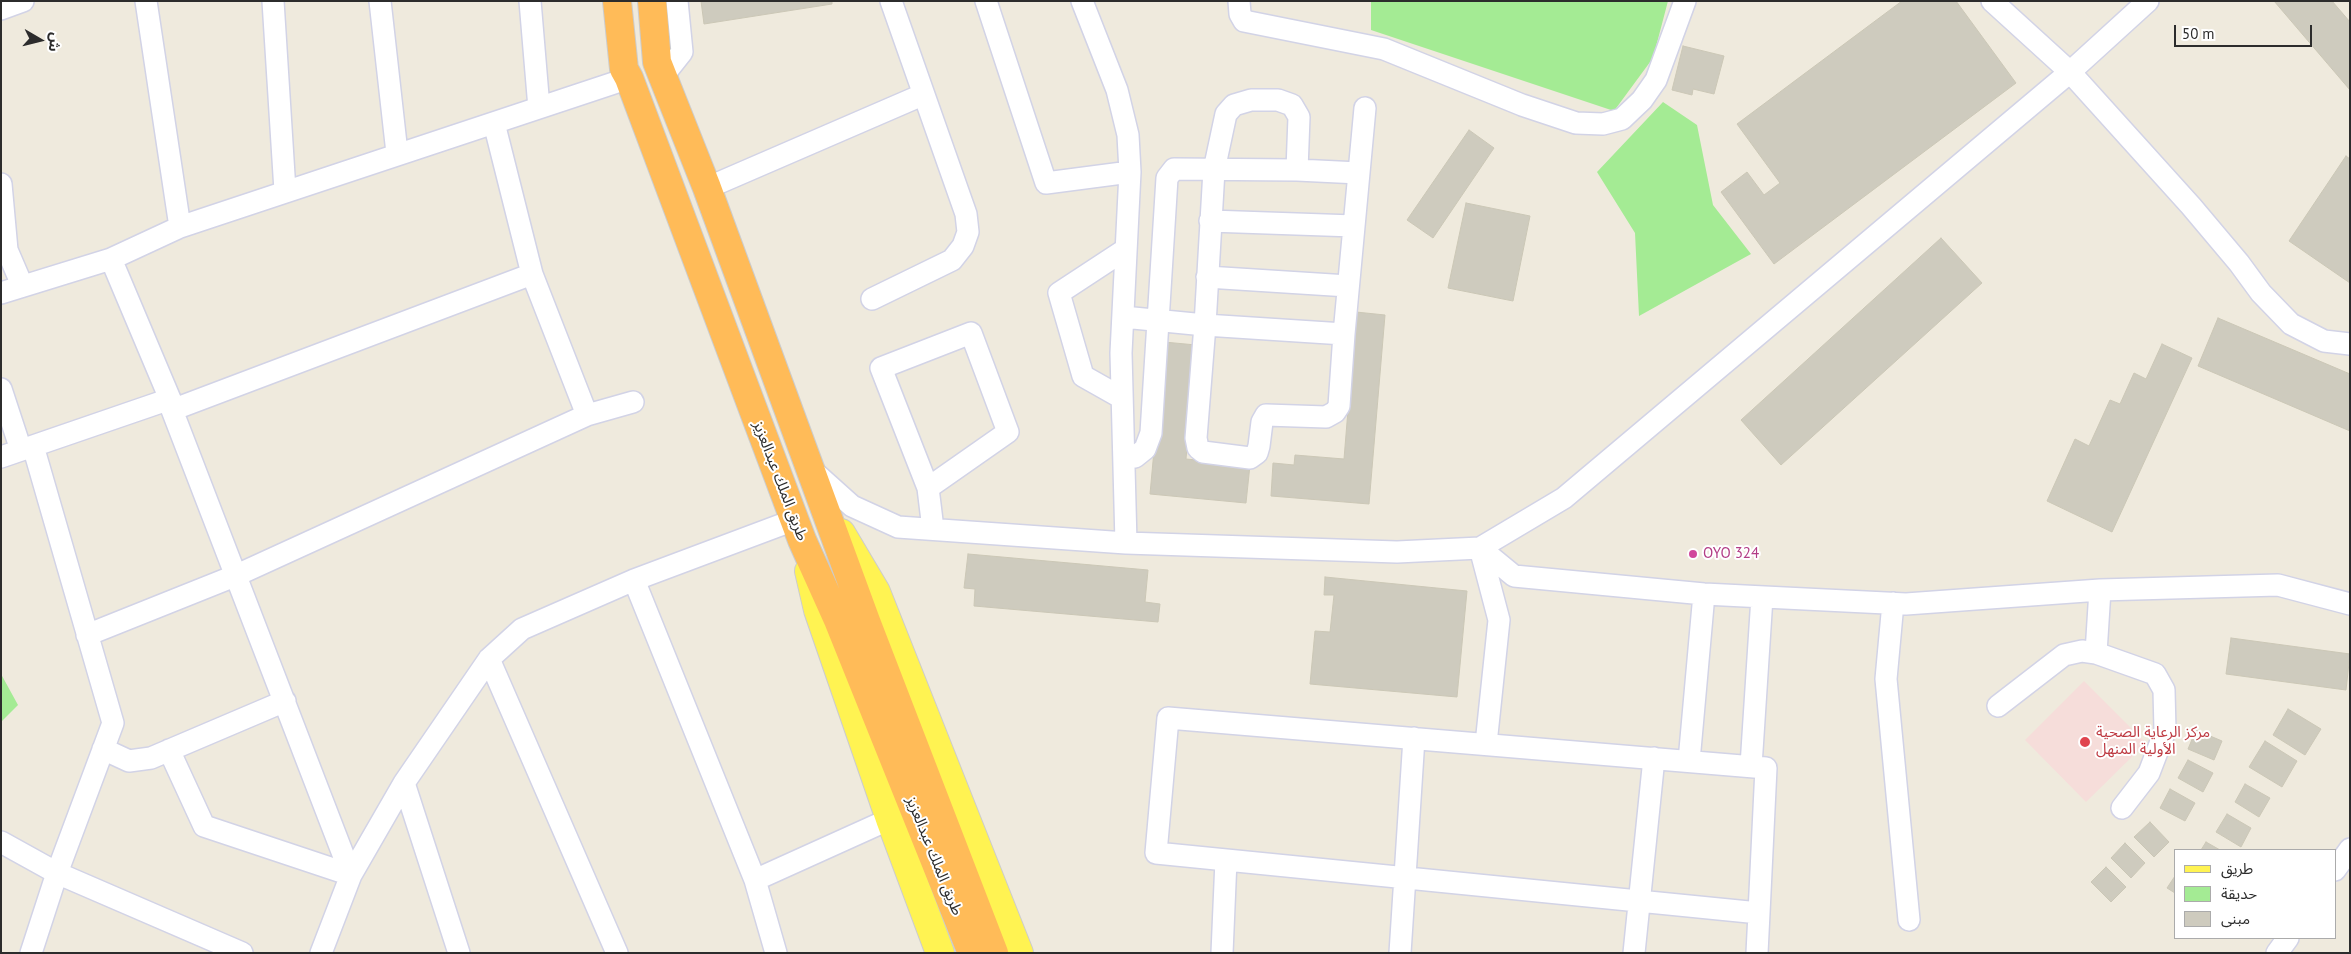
<!DOCTYPE html>
<html>
<head>
<meta charset="utf-8">
<style>
  body { margin:0 }
  #map { position:relative; width:2351px; height:954px; overflow:hidden; background:#efeadd; font-family:"PT Sans","Noto Sans Arabic",sans-serif }
  canvas { display:block }
  .frame { position:absolute; inset:0; border:2px solid #2c2c2c; pointer-events:none }
  .legend { position:absolute; left:2174px; top:849px; width:162px; height:90px; box-sizing:border-box; background:#fff; border:1px solid #ababab; margin:0; padding:6px 9px; list-style:none; font-size:15px; color:#2c2c2c }
  .legend li { display:flex; align-items:center; gap:10px; height:25px }
  .legend b { width:25px; border:1px solid #ababab }
  .north { position:absolute; left:15px; top:15px; width:50px; height:50px; -webkit-text-stroke:4px #fff; paint-order:stroke; rotate:98deg; font-size:14px; font-weight:700; line-height:20px; text-align:center; color:#2c2c2c }
  .north::after { content:''; display:block; margin:auto; width:18px; height:22px; background:#2c2c2c; clip-path:polygon(50% 0,100% 100%,50% 72%,0 100%) }
  .scale { position:absolute; left:2174px; top:25px; width:138px; height:22px; box-sizing:border-box; border:2px solid #2c2c2c; border-top:0; padding-left:6px; font-size:15px; line-height:18px; white-space:nowrap; color:#2c2c2c; -webkit-text-stroke:4px #fff; paint-order:stroke }
</style>
</head>
<body>
<div id="map">
<canvas width="2351" height="954"></canvas>
<div class="frame"></div>
<ul class="legend">
<li><b style="height:6px;background:#fff352"></b>طريق</li>
<li><b style="height:14px;background:#a4eb94"></b>حديقة</li>
<li><b style="height:14px;background:#cecbbe"></b>مبنى</li>
</ul>
<div class="north">ش</div>
<div class="scale">50 m</div>
</div>
<script>
const ctx = document.querySelector('canvas').getContext('2d');
ctx.lineJoin = 'round';
function fill(path, color) {
  ctx.fillStyle = color;
  ctx.fill(path, 'evenodd');
}
function poly(rows) {
  const path = new Path2D();
  for (const r of rows) {
    path.moveTo(r[0], r[1]);
    for (let i = 2; i < r.length; i += 2) path.lineTo(r[i], r[i + 1]);
  }
  return path;
}
function trace(path, color, width, dash) {
  ctx.strokeStyle = color;
  ctx.lineWidth = width;
  ctx.lineCap = dash ? 'butt' : 'round';
  ctx.setLineDash(dash || []);
  ctx.stroke(path);
}
function drawText(font, color, halo, rows, align = 'center') {
  ctx.font = font + ' "PT Sans","Noto Sans Arabic",sans-serif';
  ctx.lineWidth = 4;
  ctx.setLineDash([]);
  ctx.textBaseline = 'middle';
  ctx.strokeStyle = halo;
  ctx.fillStyle = color;
  for (const [text, x, y, turn = 0] of rows) {
    ctx.save();
    ctx.translate(x, y);
    ctx.rotate((+turn || 0) * Math.PI / 180);
    ctx.textAlign = isNaN(turn) ? turn : align;
    if (halo) ctx.strokeText(text, 0, 0);
    ctx.fillText(text, 0, 0);
    ctx.restore();
  }
}
fill(poly([
  [2084,681,2146,743,2086,802,2025,740]
]), '#f6ddda');
fill(poly([
  [1371,1,1668,1,1653,58,1614,111,1371,30],
  [1663,102,1697,125,1713,205,1751,254,1639,316,1635,233,1597,172],
  [1,674,18,705,1,722]
]), '#a4eb94');
const building = poly([
  [701,1,832,1,832,4,704,24,701,1],
  [1902,1,1956,1,2016,83,1774,264,1721,192,1747,172,1764,195,1780,183,1737,124,1902,1],
  [2274,1,2332,1,2350,22,2350,90,2274,1],
  [1683,46,1724,56,1714,94,1693,89,1692,95,1672,90,1683,46],
  [1469,130,1494,148,1433,238,1407,220,1469,130],
  [2346,156,2350,159,2350,283,2289,241,2346,156],
  [1466,203,1530,216,1513,301,1448,288,1466,203],
  [1941,238,1982,283,1781,465,1741,420,1941,238],
  [1356,312,1385,315,1369,504,1271,496,1273,463,1294,465,1295,455,1344,459,1356,312],
  [2218,318,2350,374,2350,431,2198,366,2218,318],
  [1164,342,1196,345,1186,459,1250,465,1246,503,1150,494,1164,342],
  [2162,344,2192,358,2112,532,2047,501,2075,439,2089,446,2110,400,2120,404,2134,373,2146,379,2162,344],
  [968,554,1148,570,1145,602,1160,604,1158,622,974,606,975,589,964,588,968,554],
  [1325,577,1467,591,1457,697,1310,684,1315,631,1330,632,1334,595,1324,595,1325,577],
  [2231,638,2350,654,2346,690,2226,674,2231,638],
  [2288,709,2321,729,2305,755,2273,735,2288,709],
  [2196,730,2222,741,2214,760,2188,749,2196,730],
  [2265,741,2297,761,2282,787,2249,767,2265,741],
  [2188,760,2213,773,2203,792,2178,778,2188,760],
  [2245,784,2270,798,2259,817,2235,802,2245,784],
  [2170,789,2195,803,2185,821,2160,808,2170,789],
  [2227,814,2251,828,2241,847,2216,832,2227,814],
  [2150,822,2169,842,2154,857,2134,837,2150,822],
  [2206,842,2220,850,2201,850,2206,842],
  [2125,843,2145,863,2131,878,2111,858,2125,843],
  [2106,867,2126,887,2111,902,2091,882,2106,867],
  [2175,876,2175,893,2167,888,2175,876]
]);
fill(building, '#cecbbe');
trace(building, '#cbc7b6', 1);
const minor = poly([
  [146,1,180,227],
  [273,1,285,191],
  [380,1,397,153],
  [530,1,539,108],
  [986,1,1046,183,1130,172],
  [1082,1,1117,90,1128,135,1130,172,1121,353,1126,543],
  [1239,1,1240,14,1244,21,1384,49,1522,105,1576,123,1603,124,1622,119,1642,100,1656,80,1685,1],
  [1992,1,2070,72,2191,206,2239,263,2261,293,2291,324,2324,341,2350,344],
  [1,9,23,1],
  [663,76,682,52,677,1],
  [494,123,532,274,587,415],
  [1,184,7,250,22,285],
  [707,188,922,95],
  [1210,221,1354,226],
  [111,259,170,399,172,410,351,875],
  [1207,277,1348,286],
  [1,293,111,259,180,227,629,78],
  [872,299,952,260,963,246,968,232,966,214,891,1],
  [1123,317,1205,325,1344,334,1339,406,1335,412,1326,417,1266,415,1262,422,1259,446,1257,453,1250,458,1203,452,1198,448,1196,438,1205,325,1214,170,1226,114,1234,105,1251,100,1278,100,1292,105,1299,117,1297,170],
  [1344,334,1365,108],
  [1,389,21,450],
  [1122,398,1083,376,1059,293,1126,249],
  [172,410,532,274],
  [1,457,170,399],
  [1124,458,1135,457,1145,449,1151,433,1167,178,1174,169,1297,170,1359,173],
  [813,471,852,506,898,527,1126,543,1397,552,1480,548,1564,498,2070,72,2148,1],
  [928,488,881,368,971,333,1008,432,928,488,933,529],
  [1480,548,1514,576,1704,594,1906,604,2100,590,2278,585,2350,604],
  [1480,548,1499,620,1486,744],
  [634,580,755,880,776,953],
  [1893,603,1886,679,1909,920],
  [87,635,237,575,587,415,633,402],
  [2096,653,2100,590],
  [489,659,617,953],
  [1998,706,2064,655,2082,651,2096,653,2155,674,2164,690,2165,731,2149,773,2122,808],
  [103,749,129,761,151,758,285,701],
  [169,750,204,826,351,875],
  [1689,761,1704,594],
  [1751,766,1762,597],
  [404,783,459,953],
  [1,842,57,873,242,953],
  [2335,870,2350,849],
  [755,880,890,819],
  [31,953,57,873,113,723,33,446],
  [321,953,351,875,404,783,489,659,522,629,634,580,794,520],
  [1222,953,1226,860],
  [1400,953,1414,738],
  [1634,953,1654,758],
  [1757,953,1759,913,1766,768,1168,718,1156,853,1759,913],
  [2277,953,2288,938]
]);
const major = poly([
  [841,533,876,592,1019,953],
  [809,571,818,610,890,819,940,953]
]);
const highway = poly([
  [617,1,624,69,629,78,802,540,838,620,972,953],
  [652,1,657,62,707,188,866,621,994,953]
]);
trace(minor, '#d2d3e6', 24);
trace(major, '#ccc', 30);
trace(highway, '#ccc', 30);
trace(minor, '#fff', 21);
trace(major, '#fff352', 28);
trace(highway, '#ffbb58', 28);
for (const [x, y, r, color] of [
  [1693,554,5,"#d1479c"],
  [2085,742,6,"#e0444e"]
]) {
  const dot = new Path2D();
  dot.arc(x, y, r, 0, 2 * Math.PI);
  ctx.fillStyle = color;
  ctx.fill(dot);
  trace(dot, '#fff', 2);
}
drawText('15px', '#2c2c2c', '#fff', [
  ["طريق الملك عبدالعزيز",780,481,69],
  ["طريق الملك عبدالعزيز",934,856,68]
]);
drawText('15px', '#b23c85', '#fff', [
  ["OYO 324",1703,554]
], 'left');
drawText('15px', '#be3a42', '#fff', [
  ["مركز الرعاية الصحية",2096,733],
  ["الأولية المنهل",2096,750]
], 'left');
</script>
</body>
</html>
